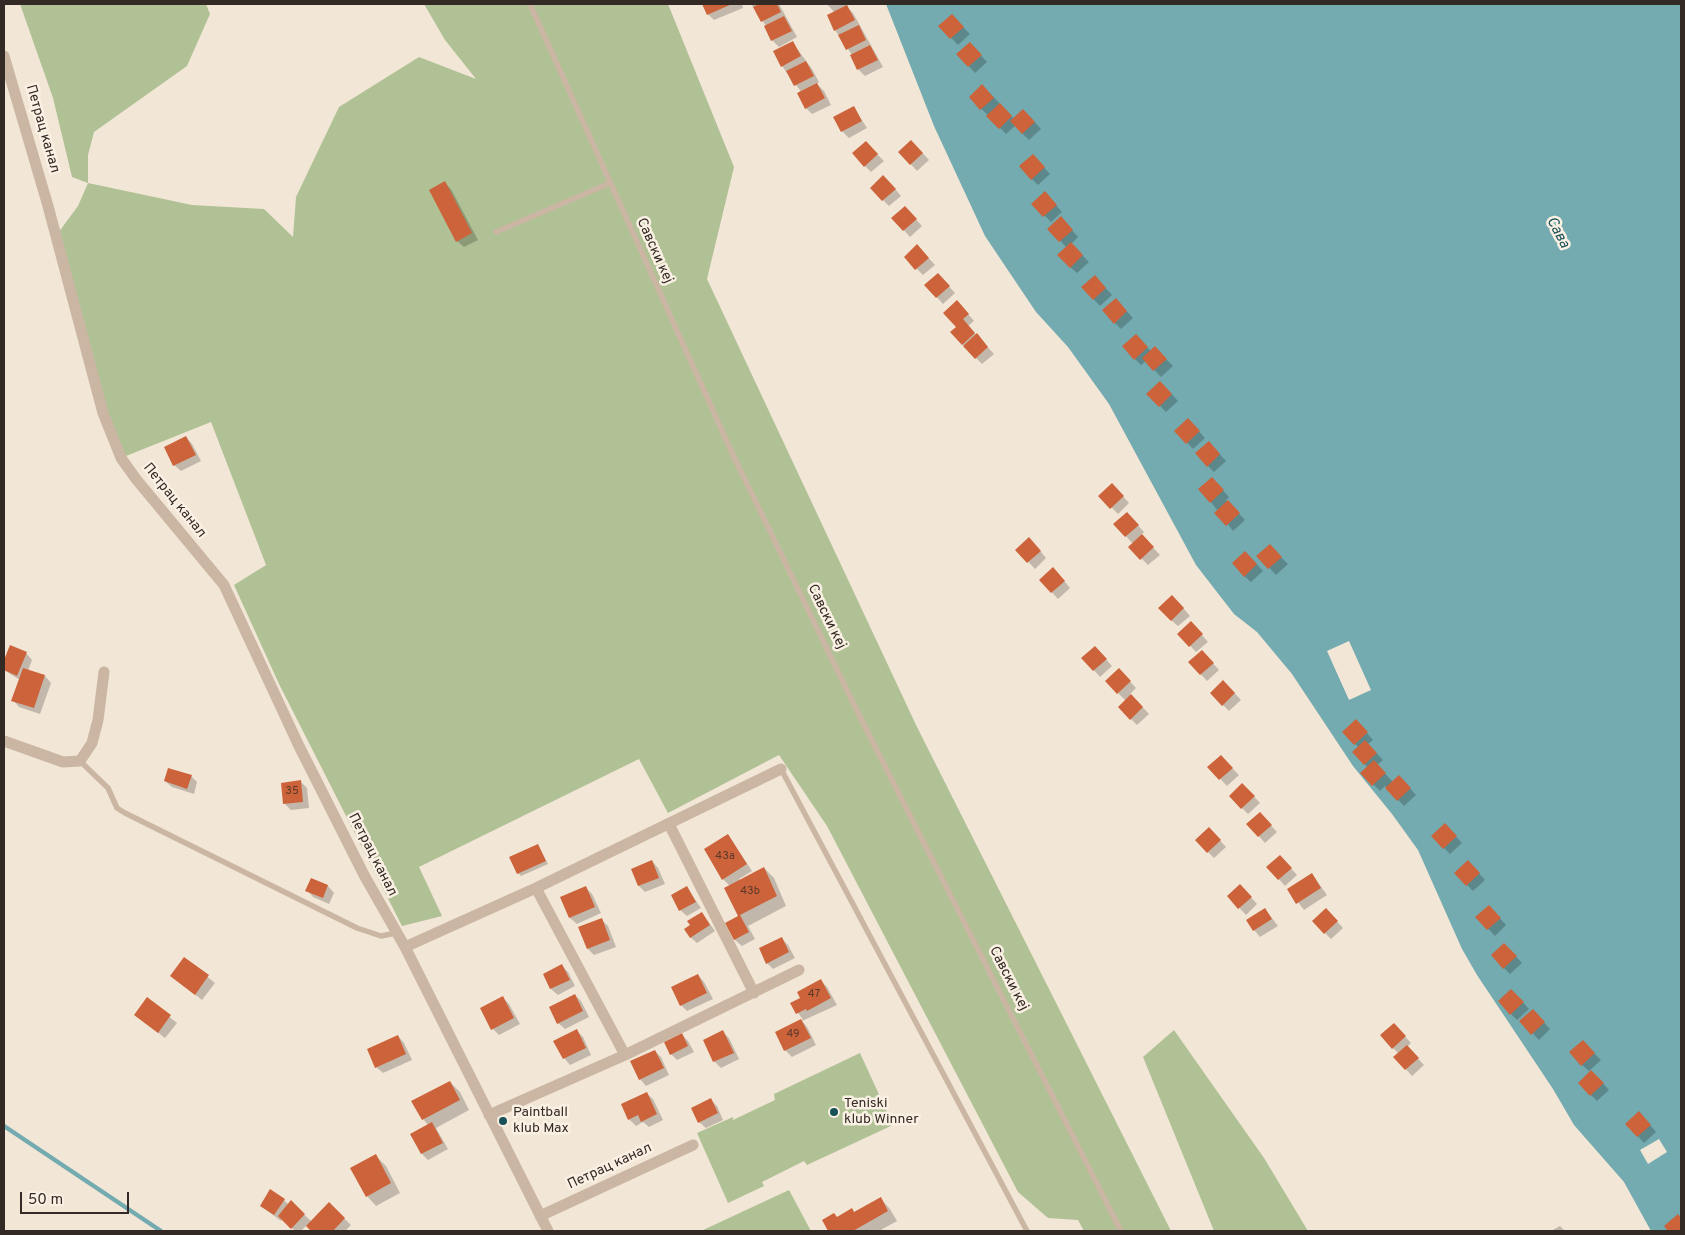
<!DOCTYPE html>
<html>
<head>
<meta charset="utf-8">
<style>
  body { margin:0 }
  #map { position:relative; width:1685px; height:1235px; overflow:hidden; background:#f2e6d6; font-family:Overpass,sans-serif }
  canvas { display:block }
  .frame { position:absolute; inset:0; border:5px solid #342a25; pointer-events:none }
  .scale { position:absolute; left:20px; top:1192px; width:109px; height:22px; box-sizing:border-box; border:2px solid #342a25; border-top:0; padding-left:6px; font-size:15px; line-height:18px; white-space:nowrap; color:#342a25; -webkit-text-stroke:4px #faf0e3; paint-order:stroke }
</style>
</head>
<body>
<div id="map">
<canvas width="1685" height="1235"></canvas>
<div class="frame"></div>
<div class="scale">50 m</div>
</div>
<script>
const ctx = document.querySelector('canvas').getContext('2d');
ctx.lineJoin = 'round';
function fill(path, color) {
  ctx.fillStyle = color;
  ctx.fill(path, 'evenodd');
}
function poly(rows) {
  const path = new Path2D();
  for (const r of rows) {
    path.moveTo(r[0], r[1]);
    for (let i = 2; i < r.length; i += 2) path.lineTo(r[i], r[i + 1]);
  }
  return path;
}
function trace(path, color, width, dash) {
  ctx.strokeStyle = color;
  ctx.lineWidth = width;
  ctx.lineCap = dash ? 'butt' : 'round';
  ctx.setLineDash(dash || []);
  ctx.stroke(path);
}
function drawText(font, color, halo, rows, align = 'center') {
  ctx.font = font + ' Overpass,sans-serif';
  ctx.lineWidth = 5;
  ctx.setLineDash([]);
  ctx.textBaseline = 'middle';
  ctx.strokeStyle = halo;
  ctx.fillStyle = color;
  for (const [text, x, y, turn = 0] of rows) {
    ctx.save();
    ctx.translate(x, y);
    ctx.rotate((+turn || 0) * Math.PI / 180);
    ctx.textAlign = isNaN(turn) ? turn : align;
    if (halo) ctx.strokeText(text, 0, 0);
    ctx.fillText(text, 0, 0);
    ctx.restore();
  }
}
fill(poly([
  [20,4,206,4,210,14,187,66,94,132,88,155,88,183,192,205,264,209,293,237,296,197,339,107,419,57,476,79,445,40,424,4,668,4,734,167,707,279,917,727,1171,1231,1084,1231,1078,1220,1048,1218,1018,1192,827,826,779,755,668,813,639,759,419,867,442,916,402,926,279,684,234,585,266,565,211,422,121,458,55,237,78,206,88,183,72,177,53,98],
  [1174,1030,1264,1158,1308,1231,1214,1231,1143,1057],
  [860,1053,893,1125,807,1165,804,1161,762,1182,764,1186,728,1203,697,1133,733,1117,733,1120,775,1100,774,1094],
  [789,1190,811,1231,701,1231]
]), '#b1c196');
fill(poly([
  [886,4,1681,4,1681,1231,1651,1231,1624,1182,1574,1125,1553,1089,1477,975,1462,949,1418,850,1392,814,1353,766,1292,674,1257,632,1234,614,1196,565,1109,404,1068,347,1036,312,985,236,934,126]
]), '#74abb0');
fill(poly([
  [1349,641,1371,690,1349,700,1327,651],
  [1659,1139,1667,1152,1648,1164,1640,1150]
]), '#f2e6d6');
fill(poly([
  [703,4,742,4,743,8,714,20,708,14],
  [751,4,779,4,797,37,779,47,772,40,766,26],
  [827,4,851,4,846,6,853,13,883,67,865,76,859,70,852,55,835,30,835,13],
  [958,22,970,34,958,45,940,26],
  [793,43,812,69,819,82,817,84,824,91,831,105,812,114,806,108,802,93,782,66],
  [976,50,987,62,975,73,958,54],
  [989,92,1014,119,1030,117,1041,129,1029,140,1015,126,1006,134,970,97],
  [854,108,867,128,849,138,842,131],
  [918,148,929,160,917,171,900,152],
  [872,149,884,161,871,172,865,166],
  [1039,162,1050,174,1038,185,1032,179],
  [445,183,451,189,478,240,464,247,457,241],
  [890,183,901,196,889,206,883,200],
  [1051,199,1062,212,1051,222,1033,204],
  [911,214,922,226,910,237,893,218],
  [1067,224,1078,237,1071,244,1089,262,1077,273,1070,267,1067,248,1049,229],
  [923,252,935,265,923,275,905,257],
  [944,281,955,293,943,304,926,285],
  [1101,283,1112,295,1100,306,1082,287],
  [1122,306,1133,318,1121,329,1115,323],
  [963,308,974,321,968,326,994,354,982,364,962,344,957,327],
  [1142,342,1151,351,1161,354,1173,366,1161,377,1146,361,1141,365,1135,359],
  [1167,389,1178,401,1166,412,1160,406],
  [1194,426,1205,438,1193,449,1176,431],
  [186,437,192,444,201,461,181,471,174,465],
  [1215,449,1226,461,1214,472,1208,466],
  [1218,485,1229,497,1226,500,1245,520,1233,531,1211,502],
  [1118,491,1129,503,1118,514,1100,496],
  [1133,520,1144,532,1141,535,1160,555,1148,565,1130,547,1133,544,1115,524],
  [1035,545,1046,558,1035,569,1017,550],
  [1276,552,1288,564,1276,575,1258,556],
  [1252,559,1263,571,1251,582,1244,576],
  [1059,575,1070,588,1058,599,1041,580],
  [1179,603,1190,616,1178,626,1171,620],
  [1197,629,1208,642,1196,652,1179,634],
  [11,647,26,653,32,660,28,671,45,676,51,683,40,714,19,707,13,700,20,680,4,670,4,663],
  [1101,654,1112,666,1100,677,1083,658],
  [1208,658,1219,670,1207,681,1190,662],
  [1125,676,1136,688,1130,694,1149,714,1137,725,1131,719,1126,701,1118,693],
  [1230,688,1241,700,1229,711,1223,705],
  [1362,727,1373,740,1368,744,1383,760,1377,765,1393,782,1405,783,1416,795,1404,806,1385,786,1380,791,1362,773,1368,768,1354,752,1359,748,1344,732],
  [1227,763,1239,775,1227,786,1209,767],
  [191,776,197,782,194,794,172,787,165,781],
  [301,782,307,788,309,808,291,810,285,804],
  [1249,791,1260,803,1248,814,1242,808],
  [1266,820,1277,832,1265,843,1248,824],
  [1451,831,1462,843,1450,854,1444,848],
  [728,835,752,871,739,879,740,881,764,868,774,878,786,906,748,926,755,939,742,946,735,940,727,923,740,916,730,886,723,879],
  [1215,835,1226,847,1214,858,1208,852],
  [538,845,548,864,521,876,518,873],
  [652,861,658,868,665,884,645,892,639,886,632,869],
  [1286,863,1297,875,1285,886,1268,867],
  [1474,868,1485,880,1473,891,1467,885],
  [1312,874,1327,895,1304,910,1288,889],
  [311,880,328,886,334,893,329,904,313,897,307,890],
  [585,887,592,894,601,913,577,924,570,918,561,898],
  [687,888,701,908,687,916,680,910],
  [1246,892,1257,904,1246,915,1228,896],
  [1265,909,1278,926,1260,937,1254,930],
  [702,913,715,931,697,943,690,937],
  [1495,913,1506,925,1495,936,1477,917],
  [1332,916,1343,928,1331,939,1325,933],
  [602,920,608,926,616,947,594,955,588,949,580,928],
  [781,938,788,945,795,958,773,969,767,963],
  [1511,951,1522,963,1510,974,1504,968],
  [185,959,215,983,202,1000,172,976],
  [562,966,568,972,575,986,558,995,551,989,544,975],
  [698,975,704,982,713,999,687,1011,681,1005],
  [821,981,827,987,837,1005,802,1021,807,1027,816,1045,792,1057,785,1050,777,1032,803,1020,792,1004,802,999],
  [575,995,581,1001,589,1017,565,1029,558,1023],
  [1518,997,1529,1009,1517,1020,1511,1014],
  [503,998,509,1004,520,1024,499,1035,493,1029],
  [147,999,177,1023,165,1038,135,1015],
  [1539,1017,1550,1029,1539,1040,1521,1021],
  [577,1031,583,1037,591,1055,570,1065,564,1058],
  [1400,1031,1411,1043,1407,1047,1424,1065,1412,1076,1395,1057,1399,1054,1393,1048],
  [723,1032,729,1038,739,1059,721,1068,714,1061,705,1040],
  [682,1035,688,1041,694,1052,677,1060,671,1054],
  [398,1036,404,1043,412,1060,383,1073,376,1067],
  [1589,1048,1601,1060,1589,1071,1582,1065],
  [655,1051,661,1057,669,1075,646,1086,640,1079],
  [1598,1078,1609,1090,1597,1101,1591,1095],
  [450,1082,460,1092,469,1110,436,1128,448,1149,428,1160,422,1154,412,1134,428,1125,423,1119],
  [646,1093,653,1099,663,1120,649,1127,643,1122,636,1126,629,1119,622,1105],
  [711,1100,717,1106,723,1120,706,1128,699,1122],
  [1645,1119,1656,1132,1644,1143,1627,1124],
  [376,1156,386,1166,400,1193,376,1206,367,1196],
  [881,1199,890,1209,897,1221,879,1231,830,1231,823,1220,855,1213],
  [284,1200,289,1205,291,1202,312,1222,329,1204,351,1225,345,1231,313,1231,307,1225,301,1231,295,1231,282,1218,281,1221,261,1206],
  [1560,1226,1565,1231,1551,1231]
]), '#0003');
trace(poly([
  [4,1126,161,1231]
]), '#74abb0', 4.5);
fill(poly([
  [702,4,732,4,707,15],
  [759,4,777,4,781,12,761,22,753,7],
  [847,5,855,20,834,31,827,15],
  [952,14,964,27,950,39,938,26],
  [784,16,792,31,771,41,764,26],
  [859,25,866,40,846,50,838,35],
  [793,41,801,56,781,67,773,51],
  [970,42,982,55,968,67,956,54],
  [870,45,878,60,857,70,850,55],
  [806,61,814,76,794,86,786,71],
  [817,83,825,98,805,109,797,93],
  [982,84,994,98,980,110,969,97],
  [1000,103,1012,116,999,129,986,116],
  [854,106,862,121,841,132,833,117],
  [1023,109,1035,122,1022,134,1010,121],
  [911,140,923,153,910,165,898,152],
  [866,141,878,154,864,167,852,153],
  [1033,154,1045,167,1031,180,1019,166],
  [883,175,896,189,882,201,870,188],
  [445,181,472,233,456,242,429,190],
  [1045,191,1057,205,1043,217,1031,204],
  [905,206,917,219,903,231,891,218],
  [1061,216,1073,230,1059,242,1047,229],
  [1071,242,1083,255,1070,268,1057,255],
  [917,244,929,258,915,270,904,257],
  [938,273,950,286,936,298,924,285],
  [1095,275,1106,288,1093,300,1081,287],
  [1116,298,1127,311,1114,324,1102,310],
  [957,300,969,314,963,319,975,333,962,345,950,332,956,327,943,313],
  [977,333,988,347,975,359,963,346],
  [1136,334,1148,347,1134,360,1122,346],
  [1155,346,1167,359,1153,371,1142,358],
  [1160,381,1172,394,1159,407,1146,394],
  [1188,418,1200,431,1186,444,1174,431],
  [186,436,196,455,173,466,164,447],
  [1209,441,1220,454,1207,467,1195,453],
  [1212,477,1224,490,1210,503,1198,489],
  [1112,483,1124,496,1110,509,1098,496],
  [1228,500,1240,513,1226,526,1214,513],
  [1127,512,1139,525,1125,537,1113,524],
  [1142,534,1154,547,1140,560,1128,547],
  [1029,537,1041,551,1027,563,1015,550],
  [1270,544,1282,557,1268,569,1256,556],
  [1245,551,1257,564,1244,577,1232,563],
  [1053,567,1065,581,1051,593,1039,580],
  [1172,595,1184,608,1171,621,1158,608],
  [1191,621,1203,634,1189,647,1177,634],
  [10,645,27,652,17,676,4,670,4,660],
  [1095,646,1107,659,1093,671,1081,658],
  [1202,650,1214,663,1200,675,1188,662],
  [23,668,45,675,34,708,11,701],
  [1119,668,1131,681,1117,694,1105,681],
  [1223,680,1235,693,1222,706,1210,693],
  [1131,694,1143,707,1130,720,1118,707],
  [1356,719,1368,732,1354,745,1342,732],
  [1365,740,1377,753,1364,765,1352,752],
  [1221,755,1233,768,1219,780,1207,767],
  [1374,760,1386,773,1372,786,1360,773],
  [168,768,192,775,187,789,164,781],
  [1399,775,1411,788,1397,801,1385,788],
  [301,780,303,802,283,804,281,783],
  [1242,783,1255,796,1241,809,1229,796],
  [1260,812,1272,825,1258,837,1246,824],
  [1445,823,1457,836,1443,849,1431,836],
  [1209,827,1221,840,1207,853,1195,840],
  [728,834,747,864,722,880,704,849],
  [538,844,546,861,517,874,509,857],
  [1280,855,1292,868,1278,880,1266,867],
  [652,860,659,878,638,886,631,869],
  [1468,860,1480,873,1466,886,1454,873],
  [764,867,777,896,740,915,749,932,734,940,725,923,738,916,724,888],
  [1312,873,1321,888,1296,904,1287,889],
  [311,878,328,885,323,898,305,891],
  [1240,884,1252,897,1238,909,1227,896],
  [586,886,595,907,569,918,560,897],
  [687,886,696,902,679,911,671,895],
  [1489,905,1501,918,1487,930,1475,917],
  [1265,908,1272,919,1253,931,1246,920],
  [1326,908,1338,921,1324,934,1312,921],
  [702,912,710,925,690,938,684,929,690,925,687,921],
  [602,918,610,940,587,949,578,927],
  [782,937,789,952,766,964,759,948],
  [1504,943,1517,956,1503,969,1491,955],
  [184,957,209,975,195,995,170,976],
  [562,964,570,980,550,989,543,974],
  [698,974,707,993,680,1006,671,987],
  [821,979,831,998,807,1011,806,1009,796,1014,790,1003,800,998,797,992],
  [1511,989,1524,1002,1510,1015,1498,1001],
  [575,994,583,1011,557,1024,549,1007],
  [503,996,514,1018,491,1030,480,1008],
  [147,997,171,1015,158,1033,134,1015],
  [1533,1009,1545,1022,1531,1035,1519,1021],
  [801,1019,811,1038,784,1051,775,1032],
  [1394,1023,1406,1036,1392,1049,1380,1035],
  [577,1029,586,1048,563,1059,553,1041],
  [723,1030,734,1053,713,1062,703,1040],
  [682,1033,688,1046,670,1055,664,1042],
  [398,1035,406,1054,375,1068,367,1049],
  [1583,1040,1595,1053,1581,1066,1569,1052],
  [1407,1045,1419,1058,1405,1070,1393,1057],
  [655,1050,664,1068,639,1080,630,1061],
  [1591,1070,1604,1083,1590,1096,1578,1083],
  [450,1081,460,1100,422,1120,411,1101],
  [647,1092,657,1114,641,1122,638,1115,628,1120,621,1104],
  [711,1098,718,1113,698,1123,691,1108],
  [1639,1111,1651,1125,1637,1137,1625,1124],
  [432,1122,443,1143,421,1154,410,1134],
  [376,1154,391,1183,366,1197,350,1168],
  [270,1189,285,1199,274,1215,260,1206],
  [881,1197,888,1211,853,1231,828,1231,822,1220,834,1213,837,1217,852,1208,854,1212],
  [291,1200,305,1214,291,1229,278,1216],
  [329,1202,345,1218,333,1231,311,1231,306,1226],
  [1678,1214,1681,1218,1681,1231,1668,1231,1664,1226]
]), '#cc633a');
trace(poly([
  [530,4,733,455,861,719,1121,1231],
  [496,232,610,183],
  [80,761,108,788,117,808,125,813,357,928,381,936,396,933],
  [781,769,1027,1231]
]), '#cab6a2', 5.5);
trace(poly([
  [4,56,48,206,103,413,121,458,136,479,224,585,298,744,364,875,405,947,548,1231],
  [4,741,63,762,80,761,92,743,98,720,104,672],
  [669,824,754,993],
  [536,888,625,1055],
  [405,947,536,888,781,769],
  [489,1115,625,1055,799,970],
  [540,1216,693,1145]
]), '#cab6a2', 11);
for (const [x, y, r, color] of [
  [834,1112,5,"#195158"],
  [503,1121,5,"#195158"]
]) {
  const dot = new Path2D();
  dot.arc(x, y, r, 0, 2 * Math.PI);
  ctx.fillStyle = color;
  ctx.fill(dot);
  trace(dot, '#faf0e3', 2);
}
drawText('11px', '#5a382a', null, [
  ["35",292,792],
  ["43a",725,857],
  ["43b",750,892],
  ["47",814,995],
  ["49",793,1035]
]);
drawText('14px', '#342a25', '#faf0e3', [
  ["Петрац канал",42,129,74],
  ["Савски кеј",654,251,66],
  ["Петрац канал",174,501,51],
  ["Савски кеј",826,617,64],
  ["Петрац канал",372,855,63],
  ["Савски кеј",1008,979,63],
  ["Петрац канал",610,1167,-25]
]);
drawText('14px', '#342a25', '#faf0e3', [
  ["Teniski",844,1104],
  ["klub Winner",844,1120],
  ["Paintball",513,1113],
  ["klub Max",513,1129]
], 'left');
drawText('italic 15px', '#195158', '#faf0e3', [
  ["Сава",1557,233,62]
]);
</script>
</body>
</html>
